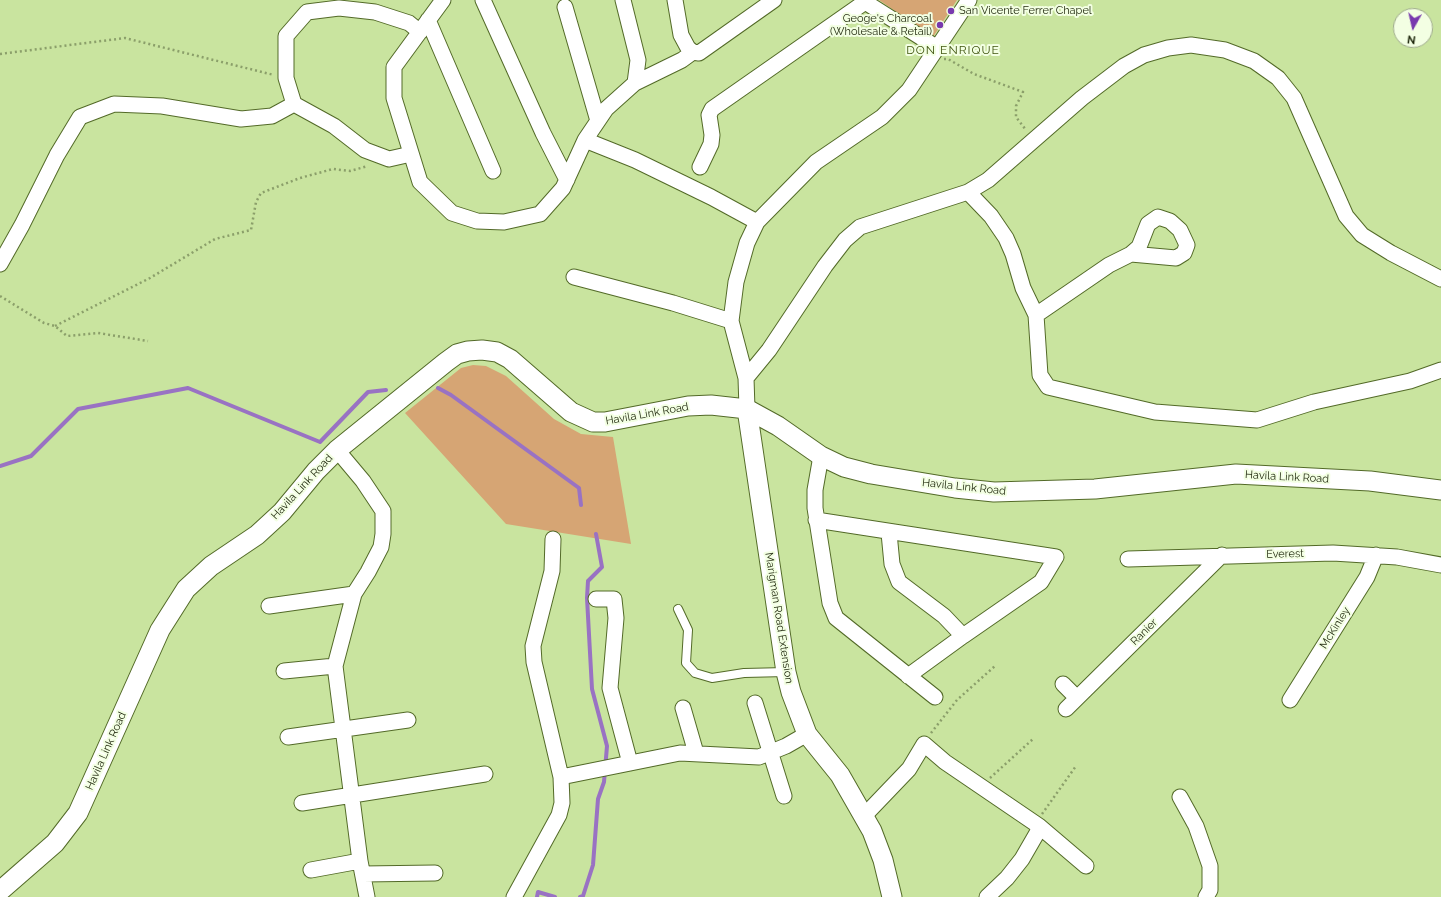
<!DOCTYPE html>
<html>
<head>
<meta charset="utf-8">
<style>
  body { margin:0 }
  #map { position:relative; width:1441px; height:897px; overflow:hidden; background:#c9e49f; font-family:Raleway,sans-serif }
  canvas { display:block }
  .north { position:absolute; left:1393px; top:8px; width:40px; height:40px; box-sizing:border-box; background:#f3ffe3; border:1px solid #9ea98d; border-radius:50%; rotate:188deg; font-size:11px; font-weight:700; line-height:16px; text-align:center; color:#1e270c }
  .north::after { content:''; display:block; margin:auto; width:14px; height:18px; background:#7839ae; clip-path:polygon(50% 0,100% 100%,50% 72%,0 100%) }
</style>
</head>
<body>
<div id="map">
<canvas width="1441" height="897"></canvas>
<div class="north">N</div>
</div>
<script>
const ctx = document.querySelector('canvas').getContext('2d');
ctx.lineJoin = 'round';
function fill(path, color) {
  ctx.fillStyle = color;
  ctx.fill(path, 'evenodd');
}
function poly(rows) {
  const path = new Path2D();
  for (const r of rows) {
    path.moveTo(r[0], r[1]);
    for (let i = 2; i < r.length; i += 2) path.lineTo(r[i], r[i + 1]);
  }
  return path;
}
function trace(path, color, width, dash) {
  ctx.strokeStyle = color;
  ctx.lineWidth = width;
  ctx.lineCap = dash ? 'butt' : 'round';
  ctx.setLineDash(dash || []);
  ctx.stroke(path);
}
function drawText(font, color, halo, rows, align = 'center') {
  ctx.font = font + ' Raleway,sans-serif';
  ctx.lineWidth = 4;
  ctx.setLineDash([]);
  ctx.textBaseline = 'middle';
  ctx.strokeStyle = halo;
  ctx.fillStyle = color;
  for (const [text, x, y, turn = 0] of rows) {
    ctx.save();
    ctx.translate(x, y);
    ctx.rotate((+turn || 0) * Math.PI / 180);
    ctx.textAlign = isNaN(turn) ? turn : align;
    if (halo) ctx.strokeText(text, 0, 0);
    ctx.fillText(text, 0, 0);
    ctx.restore();
  }
}
fill(poly([
  [879,0,957,0,933,37],
  [473,365,486,366,506,376,554,419,581,434,613,437,631,544,506,524,405,413,461,368]
]), '#d6a574');
trace(poly([
  [438,388,451,395,579,488,581,505],
  [0,466,31,456,78,409,188,388,320,442,368,392,386,390],
  [537,897,538,892,555,897],
  [580,897,583,896,593,865,598,799,604,782,607,746,592,689,587,598,588,581,602,567,596,534]
]), '#9972c3', 4);
const service = poly([
  [678,609,688,630,686,663,695,673,712,678,744,673,786,672]
]);
const minor = poly([
  [443,0,394,67,394,98,420,182,452,213,477,221,504,222,540,214,563,188,585,140,635,160,711,197,757,222],
  [483,0,543,133,567,180],
  [675,0,681,35,688,48,693,52,699,53,774,0],
  [862,0,936,47],
  [565,7,598,121],
  [428,20,493,171],
  [635,83,682,60,693,52],
  [294,104,334,126,365,150,389,159,411,154],
  [585,140,606,109,635,83,638,60,623,0],
  [700,167,711,144,712,135,709,115,712,109,865,2],
  [968,192,991,216,1006,238,1013,254,1023,288,1036,315,1040,375,1048,387,1155,412,1257,420,1314,402,1410,381,1441,370],
  [0,264,22,225,57,155,80,117,114,104,162,106,241,119,272,116,294,104,286,78,286,36,307,12,339,8,375,12,409,23,420,32],
  [574,277,673,303,731,321],
  [1036,315,1109,265,1131,254,1176,258,1184,253,1187,245,1180,230,1170,221,1158,217,1148,224,1139,247,1131,254],
  [746,378,769,350,825,266,845,240,860,227,968,192,988,180,1082,98,1124,66,1144,55,1168,48,1191,45,1225,50,1254,61,1278,78,1294,98,1346,216,1362,235,1391,253,1441,279],
  [747,409,746,378,731,321,736,282,747,243,757,222,816,162,882,117,909,90,969,0],
  [337,450,363,481,383,511,383,534,381,547,368,572,354,594,335,666,360,861,367,897],
  [821,456,815,490,815,508,830,603,836,618,935,697],
  [816,520,1056,557,1041,582,963,636,908,676],
  [889,533,892,564,899,582,944,616,963,636],
  [1128,559,1333,553,1397,557,1441,565],
  [596,599,614,599,616,618,610,688,630,763],
  [269,606,354,594],
  [284,671,335,666],
  [1063,684,1077,698],
  [1290,700,1367,577,1376,555],
  [755,703,784,796],
  [683,708,696,753],
  [1066,709,1222,555],
  [288,737,408,720],
  [561,777,680,753,759,757,786,746,807,734],
  [1180,797,1196,826,1210,866,1210,890,1206,897],
  [302,803,485,774],
  [864,816,909,769,924,744,945,762,1039,826,1086,866],
  [311,870,360,861],
  [363,874,435,873],
  [514,897,559,815,562,803,561,777,534,662,533,646,552,571,553,539],
  [987,897,1007,878,1022,859,1037,833,1039,826]
]);
const tertiary = poly([
  [747,409,786,672,791,692,807,734,840,775,872,831,883,860,892,897],
  [0,891,55,843,78,813,160,630,186,589,211,566,257,535,282,512,316,471,337,450,446,362,457,354,468,351,482,350,497,352,510,359,571,412,593,422,605,422,688,406,711,405,747,409,778,426,821,456,844,467,871,474,955,488,994,492,1095,489,1236,474,1370,481,1441,490]
]);
trace(service, '#536a28', 10);
trace(minor, '#536a28', 17);
trace(tertiary, '#536a28', 21);
trace(poly([
  [0,54,125,38,274,75],
  [944,59,948,59,974,74,1023,92,1016,106,1016,117,1026,130],
  [0,296,44,323,55,326,67,336,98,333,148,341],
  [55,326,150,278,215,239,251,230,256,202,261,193,300,178,333,169,350,171,368,166],
  [931,733,957,700,995,666],
  [990,778,1033,739],
  [1042,814,1076,766]
]), '#8b9f6a', 2.5, [2, 3]);
trace(service, '#fff', 8);
trace(minor, '#fff', 15);
trace(tertiary, '#fff', 19);
for (const [x, y, r, color] of [
  [951,11,4,"#7839ae"],
  [940,25,4,"#7839ae"]
]) {
  const dot = new Path2D();
  dot.arc(x, y, r, 0, 2 * Math.PI);
  ctx.fillStyle = color;
  ctx.fill(dot);
  trace(dot, '#f3ffe3', 1.5);
}
drawText('11px', '#1e270c', '#f3ffe3', [
  ["San Vicente Ferrer Chapel",959,11],
  ["Geoge's Charcoal",932,19,"right"],
  ["(Wholesale & Retail)",932,32,"right"]
], 'left');
drawText('11px', '#1e270c', '#f3ffe3', [
  ["Havila Link Road",647,414,-10],
  ["Havila Link Road",1287,477,3],
  ["Havila Link Road",302,487,-47],
  ["Havila Link Road",964,487,6],
  ["Everest",1285,554,-1],
  ["Marigman Road Extension",779,618,81],
  ["McKinley",1335,628,-58],
  ["Ranier",1144,632,-45],
  ["Havila Link Road",106,751,-66]
]);
ctx.letterSpacing = '1px';
drawText('12px', '#415611', '#f3ffe3', [
  ["DON ENRIQUE",953,50]
]);
ctx.letterSpacing = '0px';
</script>
</body>
</html>
